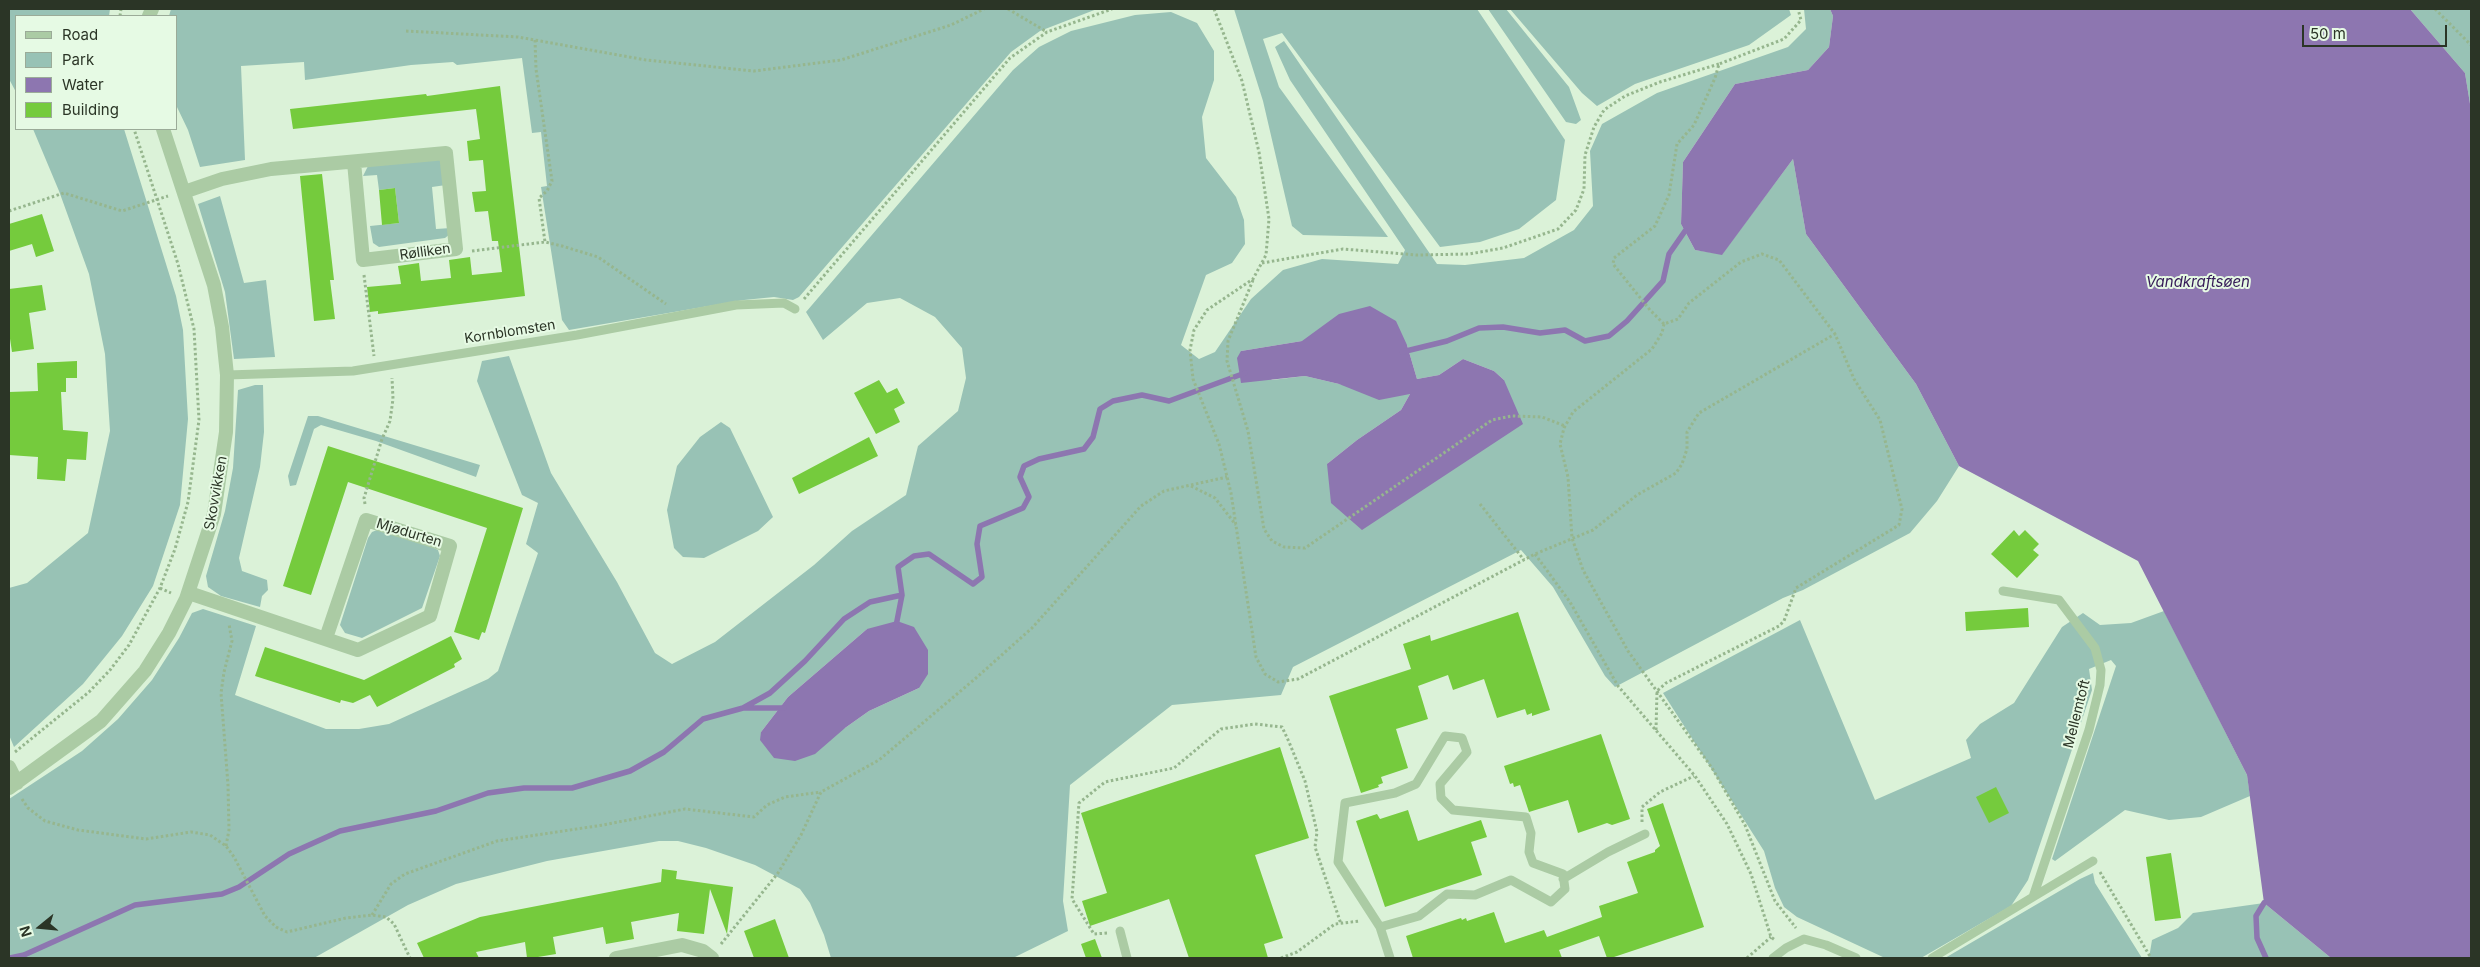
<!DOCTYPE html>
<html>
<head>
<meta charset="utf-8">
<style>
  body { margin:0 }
  #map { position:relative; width:2480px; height:967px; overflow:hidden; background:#dbf2d8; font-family:Inter,sans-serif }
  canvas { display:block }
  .frame { position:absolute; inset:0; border:10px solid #2b3526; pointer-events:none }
  .legend { position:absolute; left:15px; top:15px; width:162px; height:115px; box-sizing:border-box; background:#e6fae4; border:1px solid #9bab98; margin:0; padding:6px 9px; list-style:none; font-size:15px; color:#2b3526 }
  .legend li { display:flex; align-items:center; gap:10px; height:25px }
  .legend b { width:25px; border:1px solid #9bab98 }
  .north { position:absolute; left:15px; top:902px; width:50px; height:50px; -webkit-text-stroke:4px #e6fae4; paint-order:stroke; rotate:253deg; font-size:14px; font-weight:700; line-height:20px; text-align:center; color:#2b3526 }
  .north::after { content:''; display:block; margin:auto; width:18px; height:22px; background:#2b3526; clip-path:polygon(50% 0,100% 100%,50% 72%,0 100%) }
  .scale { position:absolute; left:2302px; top:25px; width:145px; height:22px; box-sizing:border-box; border:2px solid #2b3526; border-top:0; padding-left:6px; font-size:15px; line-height:18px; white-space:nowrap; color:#2b3526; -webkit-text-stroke:4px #e6fae4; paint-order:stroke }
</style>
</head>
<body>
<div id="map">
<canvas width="2480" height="967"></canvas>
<div class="frame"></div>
<ul class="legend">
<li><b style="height:6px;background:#abcba4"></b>Road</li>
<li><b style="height:14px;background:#98c2b5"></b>Park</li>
<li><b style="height:14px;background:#8d76b0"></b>Water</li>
<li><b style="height:14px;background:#75cb3d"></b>Building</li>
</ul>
<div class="north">N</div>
<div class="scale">50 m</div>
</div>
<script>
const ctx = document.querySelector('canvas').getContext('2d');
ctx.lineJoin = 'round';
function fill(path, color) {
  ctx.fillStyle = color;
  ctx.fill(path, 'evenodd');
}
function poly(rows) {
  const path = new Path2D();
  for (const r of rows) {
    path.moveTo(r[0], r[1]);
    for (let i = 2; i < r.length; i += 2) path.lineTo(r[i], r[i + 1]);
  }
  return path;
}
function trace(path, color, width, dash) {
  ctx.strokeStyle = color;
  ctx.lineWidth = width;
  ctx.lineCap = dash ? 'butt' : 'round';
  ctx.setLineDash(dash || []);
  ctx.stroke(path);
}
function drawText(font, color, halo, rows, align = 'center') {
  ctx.font = font + ' Inter,sans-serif';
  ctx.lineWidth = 4;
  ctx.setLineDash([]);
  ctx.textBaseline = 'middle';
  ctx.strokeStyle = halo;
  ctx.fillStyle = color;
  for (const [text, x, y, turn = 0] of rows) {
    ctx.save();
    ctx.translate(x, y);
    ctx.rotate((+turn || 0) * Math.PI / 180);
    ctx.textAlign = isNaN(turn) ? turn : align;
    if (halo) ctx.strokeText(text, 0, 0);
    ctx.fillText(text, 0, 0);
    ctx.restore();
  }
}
fill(poly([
  [9,9,110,9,109,16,16,16,16,92,9,79],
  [171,9,1097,9,1040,31,1011,52,799,297,793,300,774,297,744,300,569,330,562,320,541,187,547,186,541,132,532,133,522,58,457,65,453,62,411,65,305,80,304,62,241,66,245,160,200,167,188,130,176,105,176,16,169,16],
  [1234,9,1477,9,1565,140,1556,200,1519,229,1480,242,1440,247,1282,33,1263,39,1279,87,1388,237,1303,235,1292,226,1263,101],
  [1488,9,1506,9,1569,87,1581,120,1576,124,1566,122],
  [1510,9,1789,9,1791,15,1749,45,1635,84,1597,106,1582,93],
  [1804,9,1830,9,1833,16,1829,47,1808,70,1735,84,1683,162,1681,224,1695,250,1722,254,1793,159,1806,234,1916,384,1959,466,1937,501,1910,533,1803,590,1783,598,1615,687,1605,676,1553,587,1521,550,1293,667,1281,695,1172,705,1070,785,1063,901,1068,931,1013,958,831,958,824,935,810,903,800,889,755,865,706,848,678,841,659,841,547,861,456,884,408,905,314,958,9,958,9,799,82,751,118,719,152,680,179,638,192,613,203,609,256,626,235,695,326,729,359,729,389,724,488,679,498,671,538,553,526,544,538,503,522,495,477,381,482,361,509,356,551,473,617,582,655,653,672,664,715,642,814,565,852,531,906,495,918,446,958,411,966,378,962,348,935,317,900,298,867,303,823,340,806,312,1013,70,1039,47,1071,31,1135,15,1171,12,1197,23,1214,51,1214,80,1202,117,1206,158,1236,197,1244,220,1245,244,1232,263,1206,275,1181,345,1199,359,1215,352,1251,299,1283,270,1322,259,1398,264,1405,250,1290,80,1275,47,1284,41,1437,264,1465,265,1524,258,1574,230,1593,206,1590,151,1602,124,1657,93,1788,47,1806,29],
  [1302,341,1407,345,1417,379,1439,375,1463,359,1494,371,1504,380,1327,464,1357,440,1401,410,1410,394,1339,384,1305,376,1272,380,1241,351],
  [867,629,919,688,869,711,845,728,761,732,788,697],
  [2410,9,2471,9,2471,110,2465,73],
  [33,129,124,129,176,296,183,330,188,419,180,505,153,586,122,636,83,684,14,747,9,735,9,588,27,583,88,533,110,431,105,354,89,274,59,191],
  [439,159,444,166,446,185,432,187,436,229,451,228,450,234,445,238,379,247,373,243,370,226,399,223,395,188,379,190,377,175,363,176,368,166],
  [220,196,244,283,266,280,275,357,234,359,225,292,198,204],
  [255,385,263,385,264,432,260,467,239,558,242,571,267,580,268,590,262,596,260,607,221,596,208,587,206,576,225,511,233,468,238,390],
  [308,416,318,416,480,465,476,477,376,441,321,425,314,429,296,485,290,486,288,476],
  [721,422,730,428,773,517,758,531,704,558,683,557,674,548,667,510,677,466,700,437],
  [377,530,432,547,438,550,440,556,422,608,362,638,345,633,340,625,368,538,372,532],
  [2164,611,2247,775,2250,796,2201,817,2169,820,2125,810,2055,861,2052,859,2116,666,2111,660,2089,669,2092,690,2028,880,2011,906,1921,958,1885,958,1797,917,1784,907,1775,888,1764,851,1663,693,1800,620,1875,800,1971,758,1966,740,1980,724,2014,703,2062,627,2083,613,2100,625,2131,623],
  [2093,873,2095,883,2142,958,1945,958,2080,879],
  [2264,903,2331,958,2149,958,2152,940,2178,928,2193,913]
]), '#98c2b5');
fill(poly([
  [1830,9,2410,9,2465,73,2471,110,2471,958,2331,958,2264,903,2247,775,2138,561,1959,466,1916,384,1806,234,1793,159,1722,255,1695,250,1681,224,1683,162,1735,84,1808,70,1829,47,1833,16],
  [1370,306,1396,321,1407,345,1417,379,1439,375,1463,359,1494,371,1504,380,1523,424,1362,530,1331,503,1327,464,1357,440,1401,410,1410,394,1379,400,1339,384,1305,376,1241,383,1237,358,1241,351,1302,341,1339,314],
  [897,621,914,627,928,650,928,674,919,688,869,711,845,728,815,754,795,761,774,758,760,740,761,732,788,697,867,629]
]), '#8d76b0');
trace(poly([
  [1402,352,1447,341,1479,328,1503,327,1540,333,1565,330,1585,341,1609,336,1627,321,1663,281,1669,254,1685,231],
  [896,626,902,595,898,567,914,556,929,554,973,584,982,577,977,544,980,526,1023,508,1029,497,1020,477,1024,466,1039,459,1084,449,1093,437,1100,409,1113,401,1142,395,1169,401,1245,373],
  [743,708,770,693,805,661,844,619,870,602,902,595],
  [2264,903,2256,916,2257,938,2266,958],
  [10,958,24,955,135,905,222,894,239,887,289,854,340,831,436,811,488,793,524,788,572,788,630,771,664,752,703,719,743,708,784,708]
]), '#8d76b0', 5.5);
fill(poly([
  [500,86,525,296,378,314,378,311,370,312,367,287,401,284,398,266,419,263,421,281,451,278,449,260,470,257,472,275,502,272,498,241,492,241,488,211,475,212,472,192,486,191,483,160,469,161,467,141,480,139,476,109,293,129,290,109,426,94,427,96],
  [322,174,334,280,330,280,335,319,314,321,300,176],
  [395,188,399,223,382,225,379,190],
  [42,214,54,251,36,257,32,244,9,251,9,224],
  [42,285,46,310,29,313,34,349,12,352,9,332,9,289],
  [77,361,77,378,66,378,66,392,61,392,63,430,88,432,86,460,67,459,65,481,37,479,38,457,9,455,9,392,38,391,37,363],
  [879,380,887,393,897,388,905,403,894,409,900,422,876,434,854,393],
  [869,437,878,456,799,494,792,478],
  [328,446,523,508,485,633,482,632,479,640,454,632,487,528,348,482,311,595,283,586],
  [2014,530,2019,536,2025,530,2039,544,2033,550,2039,555,2017,578,1991,554],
  [2028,608,2029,627,1966,631,1965,612],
  [1518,612,1550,710,1532,716,1532,713,1527,715,1525,709,1497,718,1484,679,1453,690,1448,675,1418,686,1428,719,1396,729,1408,768,1381,777,1383,783,1378,785,1379,787,1361,793,1329,696,1411,669,1403,644,1430,635,1431,641],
  [451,636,462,659,454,664,455,667,377,707,370,695,353,703,341,700,340,703,255,676,265,647,364,680],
  [1601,734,1630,819,1612,825,1607,823,1578,833,1568,800,1529,812,1520,785,1514,787,1513,783,1510,784,1504,766],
  [1280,747,1309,838,1255,855,1283,938,1264,944,1268,958,1189,958,1169,899,1090,926,1082,901,1107,893,1081,813],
  [1996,787,2009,813,1989,823,1976,797],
  [1663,803,1704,927,1611,958,1607,958,1599,936,1559,950,1562,958,1413,958,1406,936,1461,918,1462,920,1466,918,1467,921,1494,912,1505,943,1544,930,1547,937,1602,917,1599,906,1638,893,1627,862,1655,852,1655,850,1660,846,1647,809],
  [1408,810,1418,841,1481,820,1487,837,1471,842,1482,875,1385,907,1356,821,1377,814,1380,819],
  [2171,853,2181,918,2155,921,2146,857],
  [662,869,677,871,676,879,733,887,727,934,710,889,704,934,677,931,679,913,631,922,634,939,606,944,603,927,553,937,556,954,532,958,527,958,525,942,476,952,479,958,424,958,417,943,480,917,661,882],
  [775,919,789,958,754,958,744,931],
  [1095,939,1102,958,1086,958,1081,944]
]), '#75cb3d');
trace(poly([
  [1008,9,1047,32],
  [1214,9,1242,81,1259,152,1269,219,1266,255,1253,279,1207,310,1194,330,1190,350,1193,379,1219,444,1231,493,1256,657,1265,674,1278,682,1298,679,1535,554,1593,530,1637,495,1676,473,1682,464,1687,449,1687,432,1699,413,1835,334],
  [2435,9,2471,45],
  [120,16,121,9],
  [406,31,518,37,646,60,754,71,841,60,951,25,984,9],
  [535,40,536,69,552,181,547,191,539,198,545,242],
  [9,211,64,193,122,211,168,196],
  [472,251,545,242,562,246,598,257,666,304],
  [1262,263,1343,249,1417,255,1469,254,1503,248,1558,229,1576,210,1584,189,1585,155,1594,127,1604,110,1625,96,1660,82,1719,64],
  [364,275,374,356],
  [1253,280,1228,341,1227,361,1248,431,1264,529,1272,541,1284,547,1305,548,1492,420,1512,416,1542,417,1565,426],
  [804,299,1010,58,1047,32,1112,9],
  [1664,324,1662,333,1652,349,1573,412,1564,428,1560,444,1568,477,1572,538,1583,570,1628,651,1712,768,1745,825,1775,901,1796,928],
  [1664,324,1650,310,1613,264,1614,258,1655,226,1669,195,1677,144,1694,125,1715,78,1719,64,1784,39,1801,20,1798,9],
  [1191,486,1215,498,1236,525],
  [365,504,364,498,382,439,390,421,393,399,392,378],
  [1480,504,1524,560],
  [1535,554,1570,602,1618,686,1695,776,1727,824,1751,874,1771,937,1775,940],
  [160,588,171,593],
  [1656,730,1657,691,1666,683,1779,626,1784,621,1796,588,1899,525,1902,509,1880,420,1854,379,1835,334,1779,260,1762,254,1741,262,1689,303,1678,319,1664,324],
  [15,752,89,692,110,670,129,645,160,588,175,549,188,502,199,420,194,329,178,264,134,129],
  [22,799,28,808,45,821,78,830,146,839,191,832,210,835,226,846,234,857,265,916,276,927,287,932,346,918,372,915,386,917,394,924,410,958],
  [1642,822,1642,807,1660,792,1694,776],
  [226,846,229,830,228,785,221,693,224,672,232,641,229,624],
  [2100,872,2151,958],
  [372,915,391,884,405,874,497,841,603,825,685,809,754,817,767,805,785,797,821,792],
  [1107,933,1094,934,1072,899,1079,803,1105,782,1174,768,1221,729,1255,724,1282,727,1289,742,1305,781,1317,832,1315,847,1341,924],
  [721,944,778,873,801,835,821,792,879,760,976,678,1032,628,1141,506,1164,491,1227,477],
  [1281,958,1297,952,1335,924,1360,921],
  [1747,958,1771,937]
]), '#96b68e', 3, [2.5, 2.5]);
trace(poly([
  [227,375,353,371,577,335,736,305,784,303,795,309],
  [1563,879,1608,852,1645,834],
  [2033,897,2093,861],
  [1380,927,1419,916,1447,894,1475,895,1511,880,1551,902,1565,889,1563,874,1533,863,1529,852,1531,833,1526,817,1453,810,1441,798,1440,784,1467,752,1462,738,1445,736,1416,784,1395,793,1345,803,1338,862,1380,927,1390,958],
  [1120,931,1127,958],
  [1773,958,1786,948,1804,939,1826,945,1856,958],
  [1932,958,2033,897,2089,730,2100,685,2101,670,2095,648,2059,600,2003,591]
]), '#abcba4', 9);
trace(poly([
  [149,16,152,9],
  [184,192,222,179,271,169,446,153,456,249,363,260,354,162],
  [189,593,358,650,430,616,450,546,366,520,326,638],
  [9,767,17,783],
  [9,788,101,721,145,671,169,633,186,599,214,514,226,432,227,375,222,327,214,285,163,129],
  [616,958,682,945,703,951,712,958]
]), '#abcba4', 14);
drawText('14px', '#2b3526', '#e6fae4', [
  ["Rølliken",425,252,-8],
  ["Kornblomsten",510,332,-9],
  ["Skovvikken",216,493,-80],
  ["Mjødurten",409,533,17],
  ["Mellemtoft",2077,714,-76]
]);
drawText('italic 15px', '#351a58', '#e6fae4', [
  ["Vandkraftsøen",2198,282]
]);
</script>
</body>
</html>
